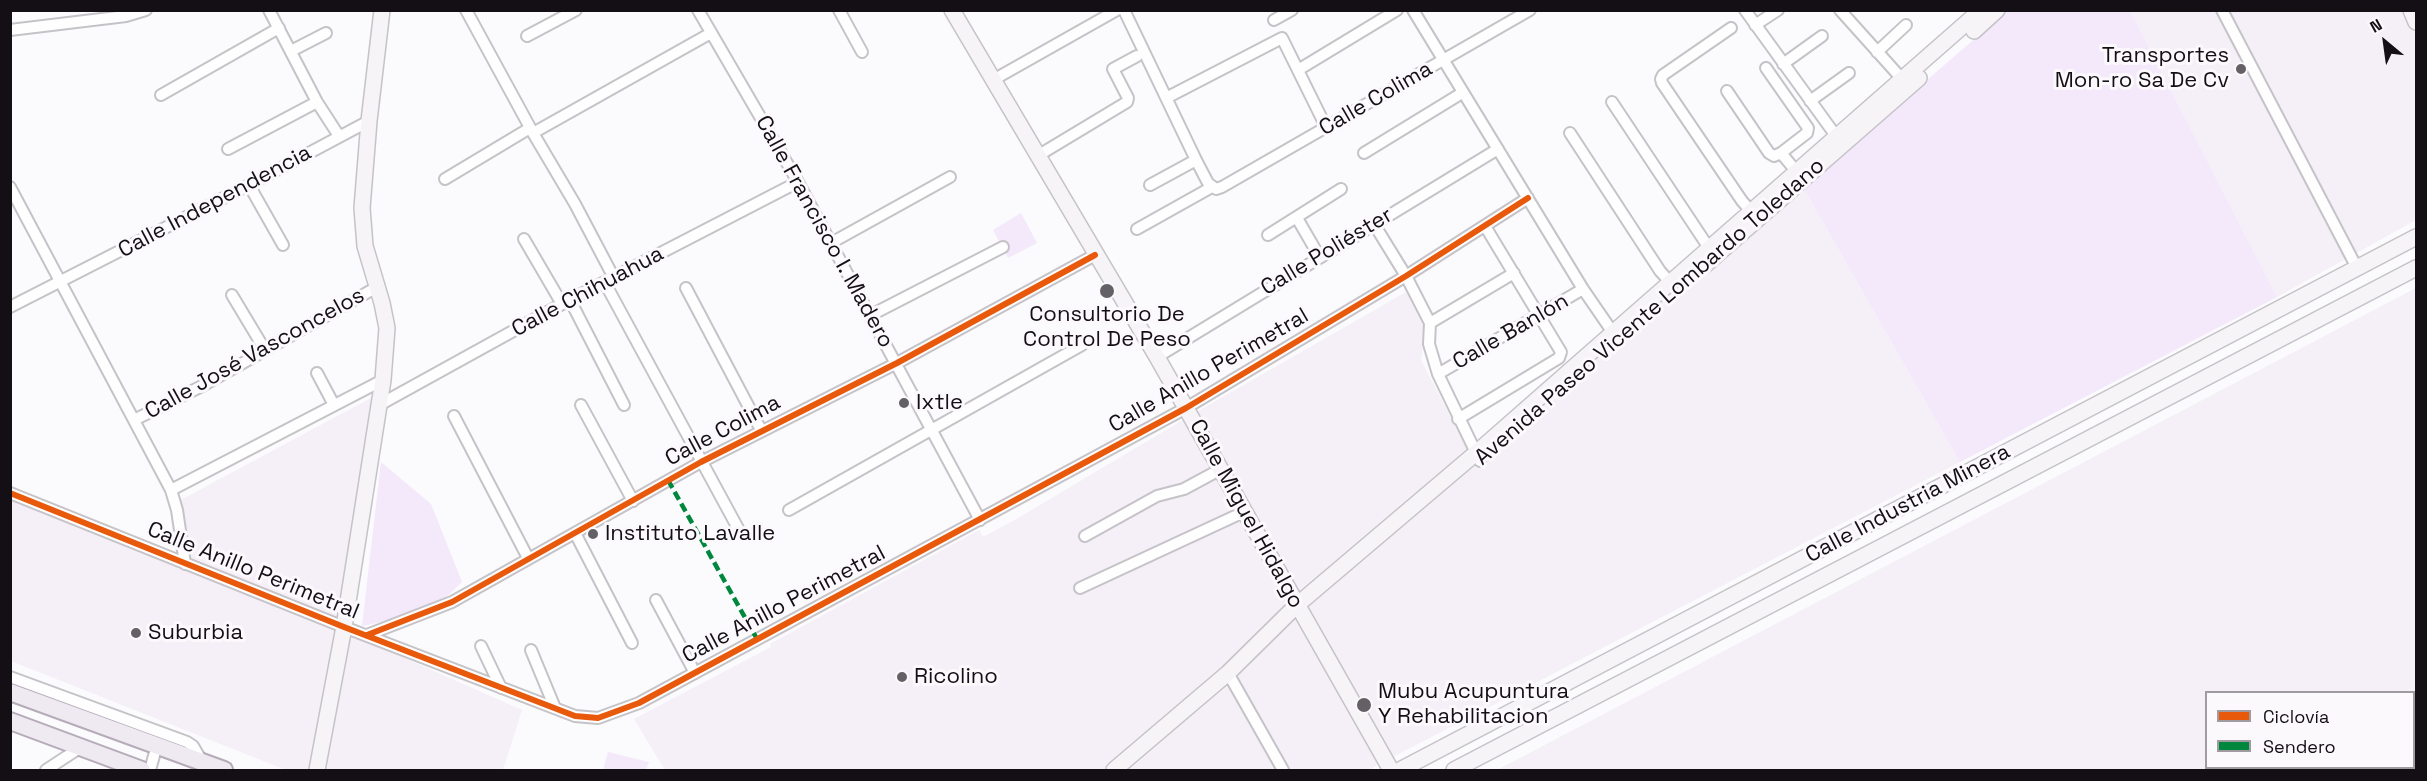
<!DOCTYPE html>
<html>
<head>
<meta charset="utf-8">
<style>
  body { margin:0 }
  #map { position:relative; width:2427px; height:781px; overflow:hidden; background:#fbfafc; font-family:"Space Grotesk",sans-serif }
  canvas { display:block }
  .frame { position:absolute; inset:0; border:12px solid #130f15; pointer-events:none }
  .legend { position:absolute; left:2205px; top:691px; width:210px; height:78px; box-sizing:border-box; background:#fcf9fd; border:2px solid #9f9ba0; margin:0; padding:8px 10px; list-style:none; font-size:18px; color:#130f15 }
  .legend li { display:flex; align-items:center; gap:12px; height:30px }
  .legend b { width:30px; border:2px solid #9f9ba0 }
  .north { position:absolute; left:2355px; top:12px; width:60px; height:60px; -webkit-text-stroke:4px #fcf9fd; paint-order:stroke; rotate:331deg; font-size:16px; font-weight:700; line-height:24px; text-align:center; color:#130f15 }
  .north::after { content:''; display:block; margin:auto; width:21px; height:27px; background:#130f15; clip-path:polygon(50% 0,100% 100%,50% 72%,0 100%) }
</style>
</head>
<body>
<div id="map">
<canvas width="2427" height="781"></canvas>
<div class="frame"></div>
<ul class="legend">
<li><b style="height:8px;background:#e8590c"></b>Ciclovía</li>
<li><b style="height:8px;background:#00873e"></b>Sendero</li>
</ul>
<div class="north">N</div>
</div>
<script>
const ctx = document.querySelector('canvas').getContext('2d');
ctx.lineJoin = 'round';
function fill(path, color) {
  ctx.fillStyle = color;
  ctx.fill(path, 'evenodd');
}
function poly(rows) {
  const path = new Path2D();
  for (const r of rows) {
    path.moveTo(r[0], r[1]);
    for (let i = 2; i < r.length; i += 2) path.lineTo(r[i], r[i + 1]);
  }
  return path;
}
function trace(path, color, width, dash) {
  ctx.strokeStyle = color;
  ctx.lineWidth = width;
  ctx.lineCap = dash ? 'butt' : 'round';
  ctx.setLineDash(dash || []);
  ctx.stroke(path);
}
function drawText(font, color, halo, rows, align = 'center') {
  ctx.font = font + ' "Space Grotesk",sans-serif';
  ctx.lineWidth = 6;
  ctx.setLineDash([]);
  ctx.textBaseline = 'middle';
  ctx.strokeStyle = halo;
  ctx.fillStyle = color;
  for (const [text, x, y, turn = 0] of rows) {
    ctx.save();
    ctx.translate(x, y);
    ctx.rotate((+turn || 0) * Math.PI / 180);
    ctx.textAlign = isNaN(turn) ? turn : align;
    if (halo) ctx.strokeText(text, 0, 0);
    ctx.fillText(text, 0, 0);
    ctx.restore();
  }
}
fill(poly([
  [2130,11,2416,11,2416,220,2277,297],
  [1803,187,1960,462,1368,770,665,770,634,719,771,647,770,644,979,530,983,537,1013,521,1193,414,1406,292,1425,330,1421,360,1468,451],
  [2416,288,2416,770,1497,770],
  [2206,692,2414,692,2414,768,2206,768],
  [371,398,339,629,522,710,503,770,286,770,11,661,10,499,180,561,175,503]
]), '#f5eff8');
fill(poly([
  [2007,11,2130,11,2277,297,1960,462,1803,187],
  [1021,213,1037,243,1008,258,993,230],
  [381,462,431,504,462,582,430,612,362,626],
  [608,752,649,762,646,770,603,770]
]), '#f4e8fb');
const street = poly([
  [269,10,317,102,339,136],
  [466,10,533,133,575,204,614,278],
  [698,10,798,182,980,520],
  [839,10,862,52],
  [1124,10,1196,160,1208,183,1216,189,1222,187,1530,10],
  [1413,10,1583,289,1618,340],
  [1745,10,1836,136],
  [1840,10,1902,79],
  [2222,10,2357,268],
  [1274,20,1292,10],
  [1755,25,1778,10],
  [1731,28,1663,75,1661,79,1662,83,1742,201,1750,210],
  [10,30,126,16,146,10],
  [527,36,576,10],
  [291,51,326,33],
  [1877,52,1906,25],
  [1783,64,1822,36],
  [1298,70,1397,10],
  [993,80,1117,10],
  [1727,91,1769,153,1774,156,1781,153,1807,133,1808,128,1766,68],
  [161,95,279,28],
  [1168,97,1282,38,1326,127],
  [1810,101,1849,73],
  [1612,102,1709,248],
  [533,133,711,33],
  [1570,133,1660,271,1670,282],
  [228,149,317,102],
  [1364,153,1462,93],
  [1781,153,1801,177],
  [1039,155,1127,102,1128,98,1113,69,1137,56],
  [445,179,530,128],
  [249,185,283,245],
  [1150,185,1196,160],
  [10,187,171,490,177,510,185,564],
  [1297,218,1319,256],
  [1374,224,1406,276,1430,323,1429,344,1438,374,1480,461],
  [1137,229,1212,187],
  [1268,235,1341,189],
  [524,239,562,304],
  [831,243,950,177],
  [605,283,740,532],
  [686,288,761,430],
  [232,295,265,350],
  [570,300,624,405],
  [10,307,249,185,369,121],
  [871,315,1003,247],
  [1430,323,1514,273],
  [1157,357,1498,149],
  [317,373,334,405],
  [1438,374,1583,289],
  [379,405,562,304,798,182],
  [581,405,633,501],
  [454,416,528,558],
  [1458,419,1559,358,1561,352,1485,226],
  [134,420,204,385,377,287],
  [171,490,383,380],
  [10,493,344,627,575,716,598,718,639,703,1186,408,1406,276,1528,198],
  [789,510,1082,345],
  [575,533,632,643],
  [1085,536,1157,496,1184,489,1221,469],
  [1080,588,1246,511],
  [656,600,695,673],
  [367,635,452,602,701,462,897,363,1095,255],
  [481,646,501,688],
  [531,650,555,708],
  [1228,673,1283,770],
  [10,677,187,742,193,746,203,763],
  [46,770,81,747],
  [150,770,157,745]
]);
const secondary = poly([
  [952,10,1157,357,1391,770],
  [2411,10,2416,22],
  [1974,31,1997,10],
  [1705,265,1919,78],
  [317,770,344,627,383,380,387,328,382,303,365,246,362,208,369,121,382,10],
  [1114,770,1228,673,1297,605,1476,453,1981,10],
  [1400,770,2416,237],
  [1454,770,2416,268]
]);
const primary = poly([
  [10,692,224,770],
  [10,721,142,770]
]);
trace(street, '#c5c3c7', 14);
trace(secondary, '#c5c3c7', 18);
trace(primary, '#b5abb9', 20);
trace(street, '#fefeff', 10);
trace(secondary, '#f7f4f8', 15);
trace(primary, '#efeaf2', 16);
trace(poly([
  [668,480,757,639]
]), '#00873e', 4.5, [9, 4.5]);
trace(poly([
  [10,493,344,627,575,716,598,718,639,703,1186,408,1406,276,1528,198],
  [367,635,452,602,701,462,897,363,1095,255]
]), '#e8590c', 6);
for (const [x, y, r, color] of [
  [2241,69,6,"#646166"],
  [1107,291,8,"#646166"],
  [904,403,6,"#646166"],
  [593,534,6,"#646166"],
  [136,633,6,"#646166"],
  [902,677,6,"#646166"],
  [1364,705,8,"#646166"]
]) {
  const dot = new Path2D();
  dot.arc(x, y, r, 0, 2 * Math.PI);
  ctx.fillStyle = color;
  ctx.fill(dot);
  trace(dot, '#fcf9fd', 2);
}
drawText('22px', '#130f15', '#fcf9fd', [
  ["Transportes",2229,56,"right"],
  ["Mon-ro Sa De Cv",2229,81,"right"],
  ["Consultorio De",1107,315,"center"],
  ["Control De Peso",1107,340,"center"],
  ["Ixtle",916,403],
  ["Instituto Lavalle",605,534],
  ["Suburbia",148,633],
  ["Ricolino",914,677],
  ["Mubu Acupuntura",1378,692],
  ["Y Rehabilitacion",1378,717]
], 'left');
drawText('22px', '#130f15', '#fcf9fd', [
  ["Calle Colima",1376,99,-30],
  ["Calle Independencia",215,202,-28],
  ["Calle Francisco I. Madero",824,232,61],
  ["Calle Poliéster",1327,252,-31],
  ["Calle Chihuahua",588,292,-28],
  ["Avenida Paseo Vicente Lombardo Toledano",1650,312,-41],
  ["Calle Banlón",1511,332,-30],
  ["Calle José Vasconcelos",255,354,-29],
  ["Calle Anillo Perimetral",1209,371,-30],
  ["Calle Colima",723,431,-28],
  ["Calle Industria Minera",1908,504,-28],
  ["Calle Miguel Hidalgo",1246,514,61],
  ["Calle Anillo Perimetral",253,571,22],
  ["Calle Anillo Perimetral",784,605,-28]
]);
</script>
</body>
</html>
